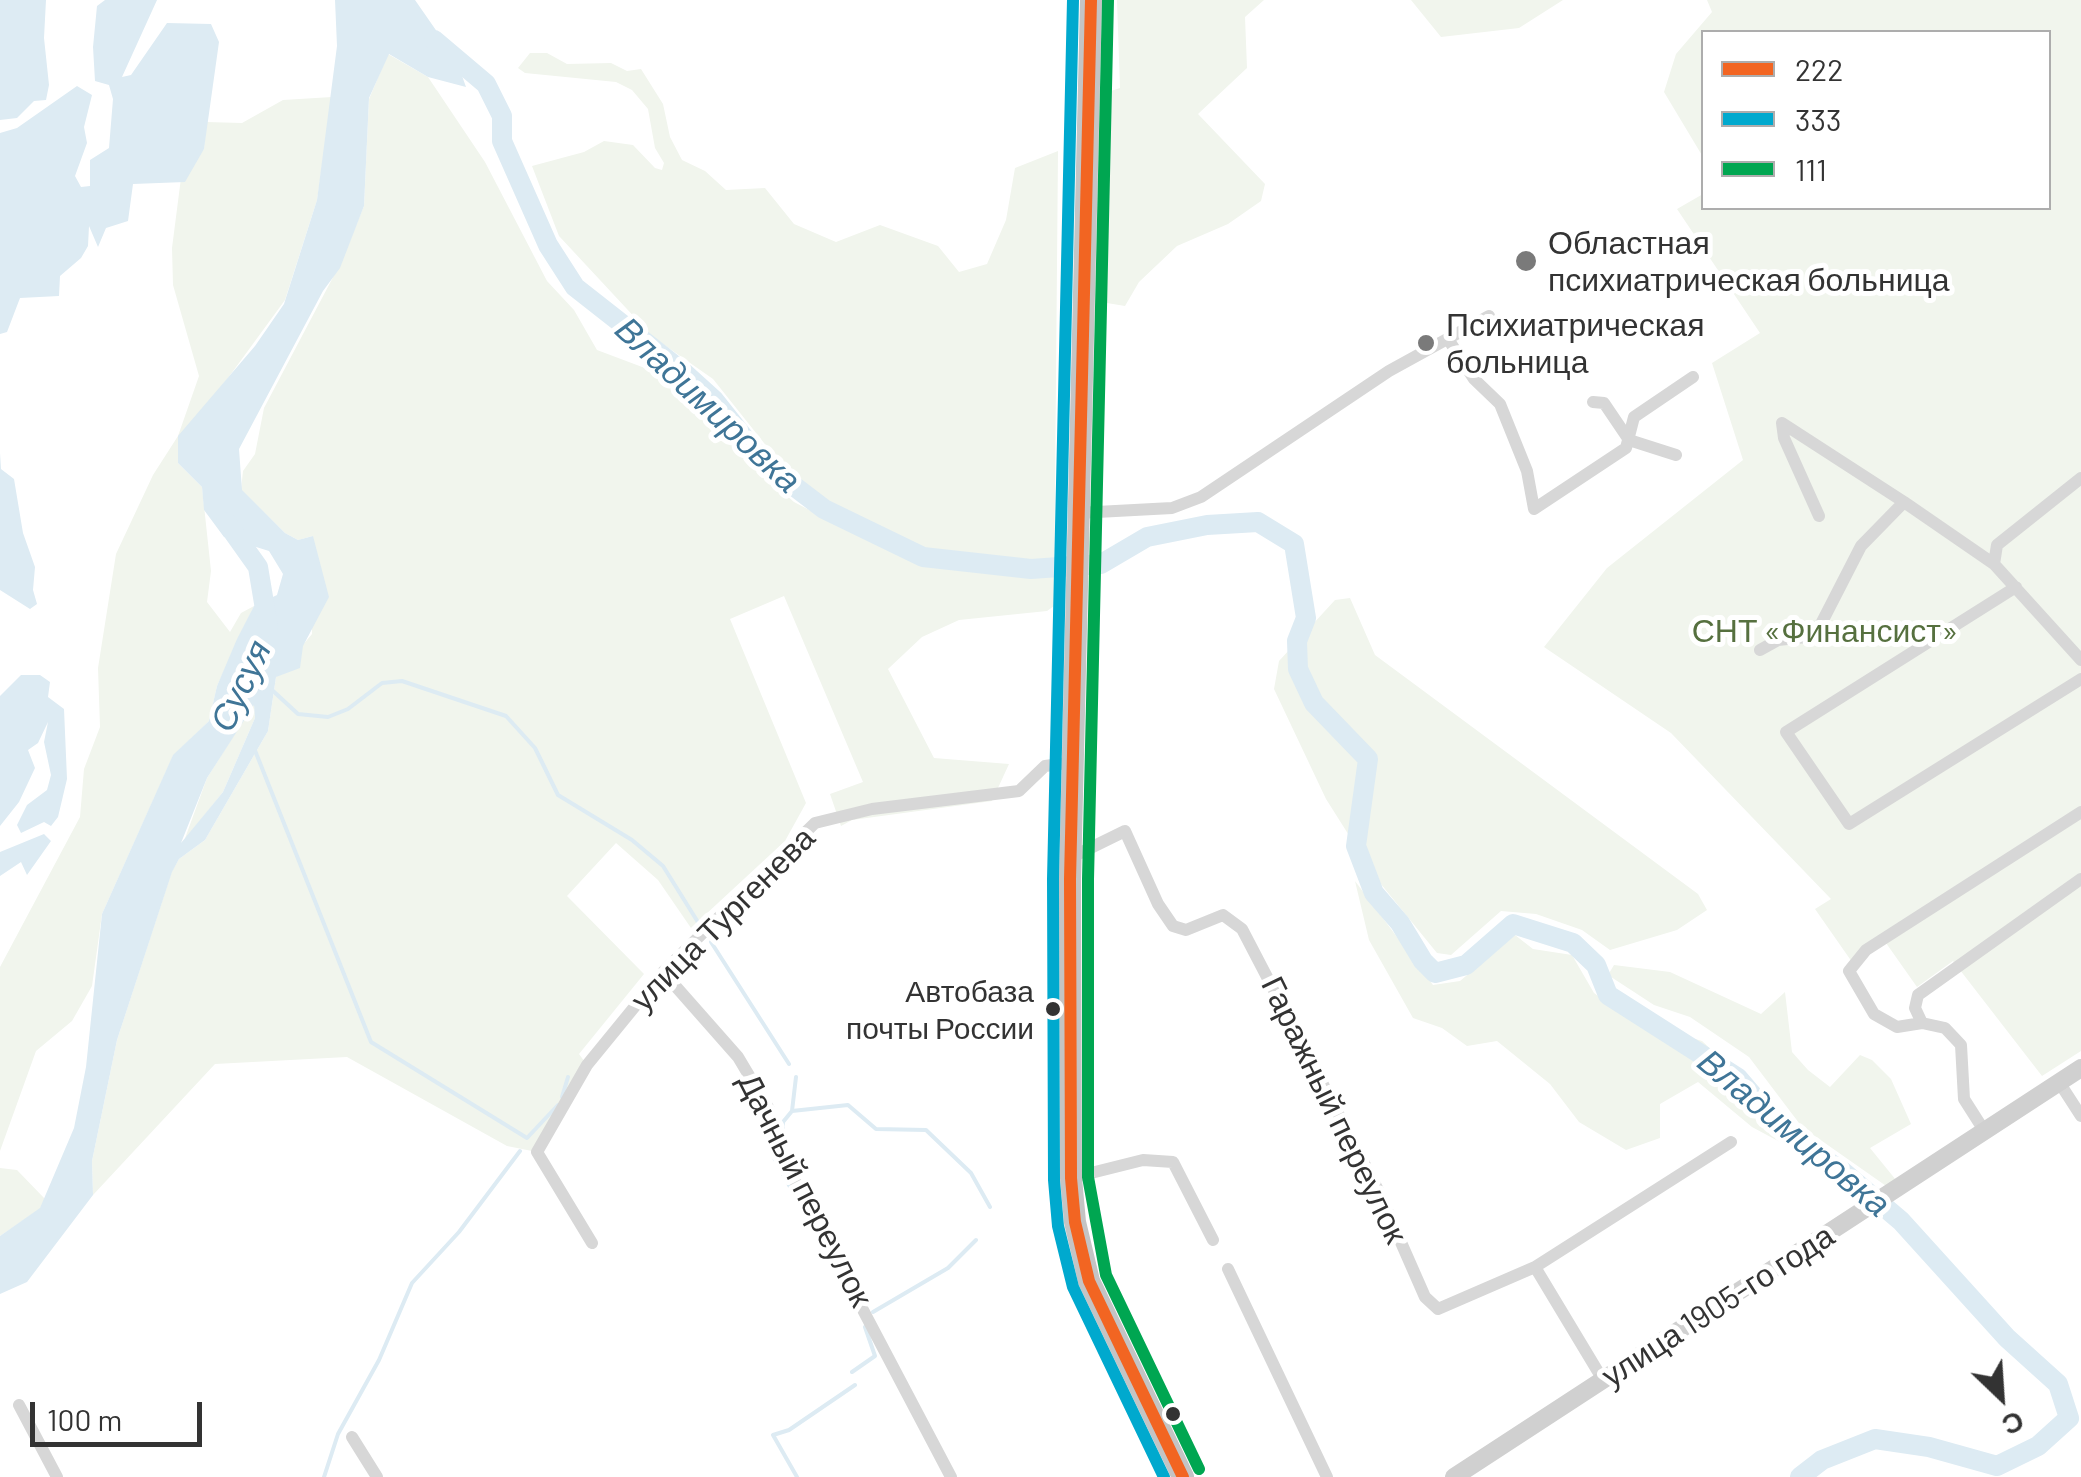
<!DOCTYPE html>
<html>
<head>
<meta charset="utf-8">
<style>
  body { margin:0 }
  #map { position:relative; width:2081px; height:1477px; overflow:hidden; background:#fff; font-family:Barlow,sans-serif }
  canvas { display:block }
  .legend { position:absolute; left:1701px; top:30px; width:350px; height:180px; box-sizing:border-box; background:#fff; border:2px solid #adadad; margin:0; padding:12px 18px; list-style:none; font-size:30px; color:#333 }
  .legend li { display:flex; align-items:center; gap:20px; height:50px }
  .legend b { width:50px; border:2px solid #adadad }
  .north { position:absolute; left:1951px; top:1347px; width:100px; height:100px; -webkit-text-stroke:8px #fff; paint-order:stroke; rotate:155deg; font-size:28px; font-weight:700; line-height:40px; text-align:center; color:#333 }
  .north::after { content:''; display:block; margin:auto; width:35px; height:45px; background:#333; clip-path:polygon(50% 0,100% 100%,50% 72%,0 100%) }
  .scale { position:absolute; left:30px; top:1402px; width:172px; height:45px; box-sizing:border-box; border:5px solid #333; border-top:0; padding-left:12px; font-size:30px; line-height:35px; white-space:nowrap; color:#333; -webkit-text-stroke:8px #fff; paint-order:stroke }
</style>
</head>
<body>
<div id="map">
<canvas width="2081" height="1477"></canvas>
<ul class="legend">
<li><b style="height:12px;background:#f26522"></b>222</li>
<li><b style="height:12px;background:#00a9ce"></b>333</li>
<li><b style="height:12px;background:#00a651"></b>111</li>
</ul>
<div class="north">С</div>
<div class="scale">100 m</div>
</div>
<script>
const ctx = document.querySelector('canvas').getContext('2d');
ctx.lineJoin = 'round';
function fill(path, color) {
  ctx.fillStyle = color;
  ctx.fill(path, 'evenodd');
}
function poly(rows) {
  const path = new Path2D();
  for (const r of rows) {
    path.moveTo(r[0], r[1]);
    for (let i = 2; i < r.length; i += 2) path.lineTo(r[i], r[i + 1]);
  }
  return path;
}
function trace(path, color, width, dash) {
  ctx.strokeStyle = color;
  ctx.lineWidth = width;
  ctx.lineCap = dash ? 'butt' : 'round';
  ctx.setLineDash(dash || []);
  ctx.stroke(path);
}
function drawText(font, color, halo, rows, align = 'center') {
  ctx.font = font + ' Barlow,sans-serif';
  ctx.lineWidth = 10;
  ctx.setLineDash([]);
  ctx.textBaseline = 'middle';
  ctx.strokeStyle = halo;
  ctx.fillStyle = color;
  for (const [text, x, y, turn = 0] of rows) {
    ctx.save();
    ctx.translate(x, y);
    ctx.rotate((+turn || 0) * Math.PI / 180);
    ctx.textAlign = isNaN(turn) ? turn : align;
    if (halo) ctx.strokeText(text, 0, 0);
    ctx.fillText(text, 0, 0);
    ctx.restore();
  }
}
fill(poly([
  [1117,0,1264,0,1245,17,1247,68,1198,114,1265,184,1261,201,1228,224,1177,246,1139,282,1125,306,1101,302,1111,91,1120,88],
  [1411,0,1563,0,1519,28,1441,37],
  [1707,0,2081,0,2081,1051,2042,1076,1953,961,1917,987,1886,943,1852,962,1815,909,1831,899,1671,733,1544,647,1607,568,1743,460,1712,363,1760,333,1677,209,1703,194,1704,208,2048,208,2048,32,1704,32,1703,157,1664,92,1676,54,1712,12],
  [530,53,547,53,567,64,611,63,627,71,641,69,663,104,670,137,682,160,705,171,726,190,765,188,794,224,836,242,880,225,938,246,959,272,987,264,1006,220,1015,168,1058,151,1054,606,1047,611,959,620,922,637,888,669,934,758,1009,764,992,801,852,820,841,826,830,794,863,782,784,596,730,619,806,803,785,841,691,928,658,880,616,843,567,896,644,974,579,1054,587,1065,537,1152,507,1146,347,1057,215,1064,93,1195,92,1161,117,1040,172,871,179,859,205,840,268,731,276,677,312,634,313,536,298,540,285,533,241,490,243,471,255,454,264,408,340,264,364,206,369,99,388,54,428,77,485,162,547,281,574,310,597,350,682,382,741,455,794,502,844,528,768,448,713,379,653,337,559,236,532,166,584,152,604,141,633,145,655,168,662,170,664,163,655,148,648,109,632,90,616,82,525,73,518,68],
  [332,97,317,200,285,300,220,389,178,463,202,487,211,571,207,602,230,632,241,613,254,606,217,686,209,721,173,756,102,914,92,986,72,1021,36,1051,0,1151,0,967,80,817,84,769,100,727,98,668,116,554,153,475,178,436,199,376,173,285,172,248,181,178,204,149,206,122,242,123,283,100],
  [1350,598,1375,655,1698,894,1707,910,1677,930,1610,950,1582,930,1536,914,1501,911,1451,955,1437,953,1376,878,1326,799,1274,689,1279,661,1335,600],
  [254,703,255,718,223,792,184,841,207,778],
  [1355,881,1433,985,1460,981,1515,935,1533,949,1572,955,1594,993,1630,1019,1702,1041,1803,1135,1793,1149,1752,1127,1698,1082,1660,1104,1660,1138,1626,1150,1579,1122,1550,1084,1497,1041,1467,1046,1442,1028,1413,1018,1369,940],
  [1614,965,1670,972,1761,1014,1785,992,1792,1052,1808,1070,1830,1087,1860,1055,1872,1060,1891,1079,1911,1124,1870,1148,1896,1180,1889,1188,1802,1127,1749,1057,1690,1017,1654,1005,1608,975],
  [0,1168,17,1170,45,1199,40,1209,0,1236]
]), '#f1f5ed');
fill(poly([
  [0,0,46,0,44,38,49,85,46,100,34,101,17,118,0,120],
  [105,0,157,0,122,77,131,75,167,23,211,24,219,42,204,149,185,182,133,184,128,221,106,228,98,247,89,226,88,246,81,258,60,276,59,296,20,298,7,332,0,334,0,133,17,128,77,86,92,95,84,127,87,143,75,176,81,187,90,186,90,160,109,148,113,99,109,85,95,81,93,47,97,6],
  [335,0,415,0,456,59,466,87,428,77,389,54,369,98,364,206,340,268,323,291,239,449,242,490,285,533,298,540,313,536,329,597,303,646,300,668,276,677,268,731,205,840,179,859,172,872,117,1040,92,1161,93,1195,27,1282,0,1294,0,1236,40,1208,74,1128,86,1067,102,914,173,755,209,721,217,686,237,639,254,606,277,595,283,574,269,551,224,537,204,510,202,487,178,463,178,436,255,346,284,304,317,200,337,46],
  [254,705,255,718,223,792,181,843,207,778],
  [0,453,1,469,14,479,23,533,35,567,33,590,37,604,30,609,0,590],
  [21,675,40,675,50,682,48,697,64,709,67,779,58,817,51,826,44,822,21,833,17,825,27,805,47,790,51,775,44,742,48,722,38,743,28,750,35,768,19,802,0,826,0,696],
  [44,834,51,841,27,875,21,862,0,876,0,852]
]), '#ddebf3');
trace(poly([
  [272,690,298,714,328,717,348,709,382,683,402,681,506,716,535,748,558,795,632,840,663,866,701,927],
  [254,748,371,1042,527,1138,558,1105],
  [711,942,789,1064],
  [562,1097,568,1077],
  [792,1111,848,1105,876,1129,926,1130,971,1173,990,1207],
  [782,1142,783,1122,792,1111,796,1077],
  [772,1154,807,1218],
  [873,1312,948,1268,976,1240],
  [852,1372,875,1356,865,1327],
  [324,1477,338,1434,379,1360,412,1283,459,1232,520,1151],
  [797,1477,773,1435,789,1430,855,1385]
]), '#ddebf3', 4);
trace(poly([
  [434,40,486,84,502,116,502,141,548,245,575,287,682,371,714,400,765,464,824,509,923,557,1031,569,1101,564,1147,537,1207,525,1258,522,1294,544,1306,618,1297,641,1298,669,1314,703,1368,759,1356,846,1374,893,1400,923,1423,961,1435,973,1466,965,1513,924,1573,943,1596,965,1608,995,1738,1078,1785,1133,1842,1171,1901,1221,2007,1338,2058,1384,2069,1418,2038,1446,1997,1466,1929,1447,1875,1439,1822,1460,1800,1477],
  [226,522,258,567,268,627]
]), '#ddebf3', 20);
trace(poly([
  [1448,339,1474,379,1500,404,1527,471,1534,509,1626,448,1634,417,1693,377],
  [1593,402,1604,403,1629,440,1676,455],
  [1078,513,1172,508,1201,497,1389,371,1489,316],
  [1819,516,1784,438,1782,423,1904,502],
  [1994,564,1997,545,2081,478],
  [2016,587,1786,732,1849,824,2081,679],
  [1760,650,1778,640,1806,637,1821,624,1861,546,1904,502,1994,564,2081,660],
  [1072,857,1125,831,1158,904,1173,926,1186,930,1223,915,1242,929,1378,1190,1425,1297,1438,1309,1535,1267,1731,1142],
  [663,972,738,1057,769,1109,774,1141,951,1477],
  [1922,1023,1915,1008,1918,995,2081,879],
  [2059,1082,2081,1116],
  [1985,1132,1964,1099,1961,1045,1945,1028,1922,1023,1897,1027,1874,1014,1849,971,1866,950,2081,812],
  [1071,1178,1143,1160,1173,1162,1213,1240],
  [592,1243,537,1152,587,1065,663,972,815,823,872,809,1019,791,1045,766,1074,762],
  [1535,1267,1603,1380],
  [1228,1269,1327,1477],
  [19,1405,57,1477],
  [352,1437,377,1477]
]), '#d7d7d7', 12);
trace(poly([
  [1454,1477,2081,1068]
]), '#d0d0d0', 18);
trace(poly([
  [1091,0,1070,879,1071,1178,1075,1222,1089,1281,1183,1477]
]), '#c4c4c4', 22);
trace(poly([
  [1091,0,1070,879,1071,1178,1075,1222,1089,1281,1183,1477]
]), '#f26522', 12);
trace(poly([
  [1073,0,1053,879,1054,1180,1058,1226,1073,1287,1164,1477]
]), '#00a9ce', 12);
trace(poly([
  [1108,0,1088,879,1088,1177,1106,1275,1199,1469]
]), '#00a651', 12);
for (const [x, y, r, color] of [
  [1526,261,12,"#7a7a7a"],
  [1426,343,10,"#7a7a7a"],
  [1053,1009,9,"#333"],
  [1173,1414,9,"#333"]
]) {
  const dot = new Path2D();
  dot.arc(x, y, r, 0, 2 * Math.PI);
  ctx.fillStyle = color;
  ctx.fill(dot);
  trace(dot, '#fff', 4);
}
drawText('30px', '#333', '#fff', [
  ["Автобаза",1034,992],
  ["почты России",1034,1029]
], 'right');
drawText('32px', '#333', '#fff', [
  ["Областная",1548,243],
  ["психиатрическая больница",1548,280],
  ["Психиатрическая",1446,325],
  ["больница",1446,362]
], 'left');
drawText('32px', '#56703f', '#fff', [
  ["СНТ «Финансист»",1825,631]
]);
drawText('32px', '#333', '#fff', [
  ["улица Тургенева",723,919,-45],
  ["Гаражный переулок",1334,1110,64],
  ["Дачный переулок",805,1190,63],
  ["улица 1905-го года",1718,1306,-33]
]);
drawText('italic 35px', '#3f7597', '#fff', [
  ["Владимировка",708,405,43],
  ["Сусуя",241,686,-65],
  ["Владимировка",1794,1133,40]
]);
</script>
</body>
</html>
